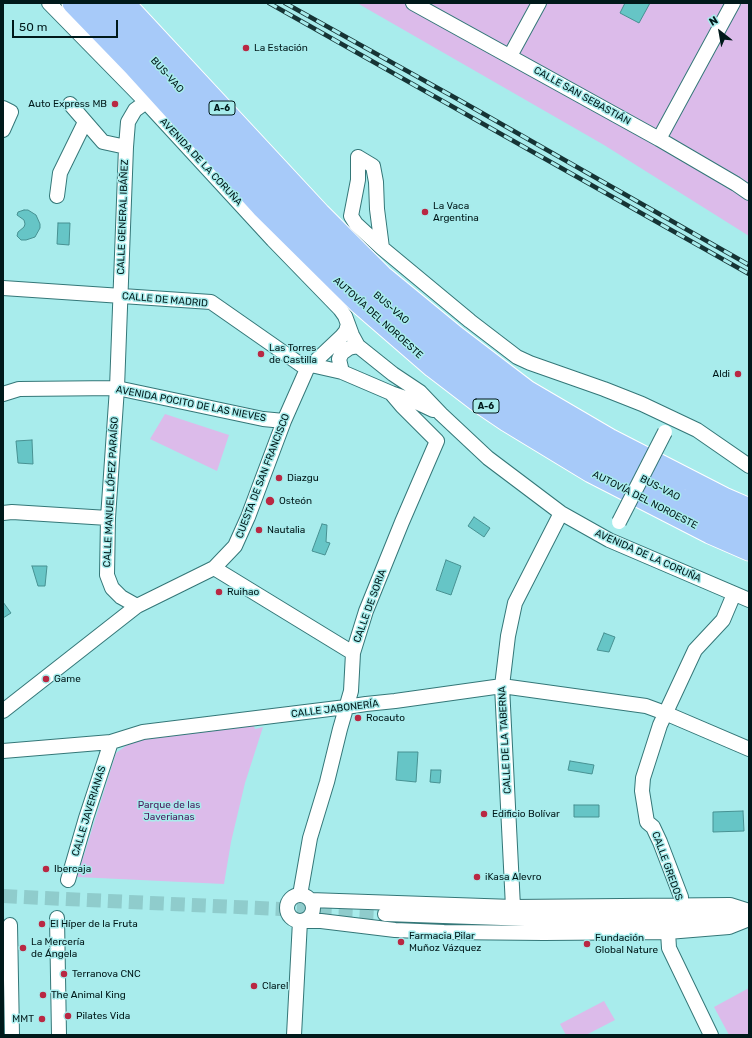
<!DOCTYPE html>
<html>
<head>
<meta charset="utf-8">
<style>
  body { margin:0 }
  #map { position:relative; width:752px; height:1038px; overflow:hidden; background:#a8ecec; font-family:Rubik,sans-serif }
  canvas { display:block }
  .frame { position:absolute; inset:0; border:4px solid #00191a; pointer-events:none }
  .north { position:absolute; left:700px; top:12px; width:40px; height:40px; -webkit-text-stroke:3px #a8ecec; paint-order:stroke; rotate:329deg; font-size:11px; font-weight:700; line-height:16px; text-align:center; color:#00191a }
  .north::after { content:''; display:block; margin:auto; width:14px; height:18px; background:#00191a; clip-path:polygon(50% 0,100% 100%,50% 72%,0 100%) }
  .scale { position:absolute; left:12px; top:20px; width:106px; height:18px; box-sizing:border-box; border:2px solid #00191a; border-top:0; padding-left:5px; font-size:12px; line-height:14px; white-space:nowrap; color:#00191a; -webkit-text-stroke:3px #a8ecec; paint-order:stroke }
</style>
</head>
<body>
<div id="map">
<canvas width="752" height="1038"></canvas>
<div class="frame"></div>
<div class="north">N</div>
<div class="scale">50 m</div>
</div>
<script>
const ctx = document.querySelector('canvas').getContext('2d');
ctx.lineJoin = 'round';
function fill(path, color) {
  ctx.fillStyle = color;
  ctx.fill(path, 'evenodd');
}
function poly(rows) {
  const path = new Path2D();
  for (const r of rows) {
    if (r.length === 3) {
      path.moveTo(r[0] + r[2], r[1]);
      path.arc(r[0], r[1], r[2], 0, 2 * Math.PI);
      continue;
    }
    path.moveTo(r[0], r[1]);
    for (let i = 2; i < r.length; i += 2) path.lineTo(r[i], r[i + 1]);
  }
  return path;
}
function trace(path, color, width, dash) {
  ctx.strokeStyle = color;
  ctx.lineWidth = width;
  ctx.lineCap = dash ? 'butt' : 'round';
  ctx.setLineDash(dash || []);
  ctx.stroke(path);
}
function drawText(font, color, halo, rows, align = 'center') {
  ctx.font = font + ' Rubik,sans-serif';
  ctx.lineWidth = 3;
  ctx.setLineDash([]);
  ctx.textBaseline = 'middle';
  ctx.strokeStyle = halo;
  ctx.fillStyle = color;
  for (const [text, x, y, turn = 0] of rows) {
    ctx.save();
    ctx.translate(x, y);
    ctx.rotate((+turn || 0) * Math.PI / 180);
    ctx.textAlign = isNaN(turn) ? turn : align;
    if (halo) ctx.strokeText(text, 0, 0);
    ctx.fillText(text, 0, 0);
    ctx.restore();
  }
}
fill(poly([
  [357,3,749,3,749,236,604,145],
  [165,414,229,435,217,471,150,439],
  [253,724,255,729,263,727,245,783,231,842,224,884,77,877,116,753,138,737],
  [749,988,749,1035,729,1035,714,1007],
  [604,1001,615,1020,586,1035,566,1035,560,1024]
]), '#dcbbea');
const water = poly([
  [625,3,650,3,639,23,620,13,625,3],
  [24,210,28,210,36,215,40,224,40,228,35,237,26,240,21,240,17,236,18,232,24,227,25,224,24,220,17,215,18,212,24,210],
  [58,223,70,223,69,245,57,244,58,223],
  [32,440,33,464,18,463,16,441,32,440],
  [474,517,490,528,484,537,468,526,474,517],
  [322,524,327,525,326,542,330,543,325,555,312,551,322,524],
  [446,560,461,566,451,595,436,590,446,560],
  [32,566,47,566,45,586,38,586,32,566],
  [3,602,11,613,3,618,3,602],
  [604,633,615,637,609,652,597,650,604,633],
  [398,752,418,752,416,782,396,780,398,752],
  [570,761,594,765,592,774,568,770,570,761],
  [431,770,441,770,440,783,430,782,431,770],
  [574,805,599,805,599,817,574,817,574,805],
  [743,811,744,831,713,832,713,812,743,811]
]);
fill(water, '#66c5c6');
trace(water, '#479192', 1);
trace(poly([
  [3,896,385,914]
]), '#8fcccc', 14, [14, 7]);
const minor = poly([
  [49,3,146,102,273,240,340,309,345,316,352,335,358,346,393,374,420,392,441,414,488,458,561,513,609,540,749,600],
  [413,3,659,139,736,184,749,193],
  [510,56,539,3],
  [70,104,103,142,126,147],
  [3,108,11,112,3,130],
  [659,139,733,3],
  [358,157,373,166,376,182,377,209,382,248,356,224,351,216,358,180,358,157],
  [57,196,60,173,85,122],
  [382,248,470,321,517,357,530,363,604,389,642,404,697,430,749,466],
  [3,288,211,302,307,369],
  [342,372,339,359,342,353,349,348,358,346],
  [391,393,414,401,433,410],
  [3,394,19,389,117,388,263,419,284,421],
  [3,513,12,512,108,518],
  [214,568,353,653],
  [137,606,121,597,112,588,107,575,108,518,117,388,126,147,128,122,135,110,146,102],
  [3,711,137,606,214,568,235,546,248,517,284,421,307,369,342,336,346,331,348,324],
  [3,751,111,742,143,732,346,707,366,704,395,701,502,686,646,706,665,713,749,749],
  [68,880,86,818,111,742],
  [300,895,310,838,327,782,340,729,351,691,353,653,366,611,402,522,437,441,402,406,391,393,342,372,311,365],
  [300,908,13],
  [310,900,513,907,730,905,749,911],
  [681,906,681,897,660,842,653,827,647,822,642,791,643,778,660,725,695,650,723,620,734,594],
  [513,907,502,686,508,636,515,603,561,513],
  [385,914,560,920,642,919,749,915],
  [57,918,59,1035],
  [10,925,12,1035],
  [668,932,669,948,711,1035],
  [294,1035,300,921,321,921,395,930,444,932,544,933,668,932,729,927,749,919]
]);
const highway = poly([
  [73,3,133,65,262,207,358,302,433,367,476,400,507,421,591,472,710,533,749,550],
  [99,3,145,50,305,226,367,287,394,311,442,350,484,382,532,416,604,458,680,499,749,530],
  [124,3,320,214,382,276,455,336,527,391,609,439,724,498,749,509]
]);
trace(minor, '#347778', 16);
trace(highway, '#fff', 23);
trace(minor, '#fff', 14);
trace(highway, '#a7caf9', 21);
const rail = poly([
  [269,3,749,274],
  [285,3,461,101,749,265]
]);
trace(rail, '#163435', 4.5);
trace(rail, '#a8ecec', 3, [9]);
const minorBridge = poly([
  [619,522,665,432]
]);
trace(minorBridge, '#347778', 16, []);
trace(minorBridge, '#fff', 14);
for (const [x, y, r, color] of [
  [246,48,4,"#b92843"],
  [115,104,4,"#b92843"],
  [425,212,4,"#b92843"],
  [261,354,4,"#b92843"],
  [738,374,4,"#b92843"],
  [279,478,4,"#b92843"],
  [270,501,5,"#b92843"],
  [259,530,4,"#b92843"],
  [219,592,4,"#b92843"],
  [46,679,4,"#b92843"],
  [358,718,4,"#b92843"],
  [484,814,4,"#b92843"],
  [46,869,4,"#b92843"],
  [477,877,4,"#b92843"],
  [42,924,4,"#b92843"],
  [401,942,4,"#b92843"],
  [587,944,4,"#b92843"],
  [23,948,4,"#b92843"],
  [64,974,4,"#b92843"],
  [254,986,4,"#b92843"],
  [43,995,4,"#b92843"],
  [68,1016,4,"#b92843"],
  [42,1019,4,"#b92843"]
]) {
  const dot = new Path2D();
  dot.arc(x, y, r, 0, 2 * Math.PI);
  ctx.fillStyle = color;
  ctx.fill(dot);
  trace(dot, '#a8ecec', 1.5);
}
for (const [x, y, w] of [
  [222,108,26],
  [486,406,26]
]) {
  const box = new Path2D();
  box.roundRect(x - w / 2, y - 7, w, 14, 3);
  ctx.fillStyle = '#a8ecec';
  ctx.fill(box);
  trace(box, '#00191a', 1);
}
drawText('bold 9px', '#00191a', null, [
  ["A-6",222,108],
  ["A-6",486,406]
]);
drawText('10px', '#00191a', '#a8ecec', [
  ["La Estación",254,48],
  ["Auto Express MB",107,104,"right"],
  ["La Vaca",433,206],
  ["Argentina",433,218],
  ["Las Torres",269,348],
  ["de Castilla",269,360],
  ["Aldi",730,374,"right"],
  ["Diazgu",287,478],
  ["Osteón",279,501],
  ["Nautalia",267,530],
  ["Ruihao",227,592],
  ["Game",54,679],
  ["Rocauto",366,718],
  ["Edificio Bolívar",492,814],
  ["Ibercaja",54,869],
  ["iKasa Alevro",485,877],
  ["El Híper de la Fruta",50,924],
  ["Farmacia Pilar",409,936],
  ["Muñoz Vázquez",409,948],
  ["Fundación",595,938],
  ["Global Nature",595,950],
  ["La Mercería",31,942],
  ["de Ángela",31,954],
  ["Terranova CNC",72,974],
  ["Clarel",262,986],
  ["The Animal King",51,995],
  ["Pilates Vida",76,1016],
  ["MMT",34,1019,"right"]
], 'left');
drawText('10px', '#00191a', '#a8ecec', [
  ["BUS-VAO",167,75,48],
  ["CALLE SAN SEBASTIÁN",582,96,29],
  ["AVENIDA DE LA CORUÑA",201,162,47],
  ["CALLE GENERAL IBÁÑEZ",123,217,-88],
  ["CALLE DE MADRID",165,300,5],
  ["BUS-VAO",391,308,41],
  ["AUTOVÍA DEL NOROESTE",378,318,42],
  ["AVENIDA POCITO DE LAS NIEVES",191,404,11],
  ["CUESTA DE SAN FRANCISCO",263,476,-69],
  ["BUS-VAO",660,488,27],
  ["CALLE MANUEL LÓPEZ PARAÍSO",111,492,-87],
  ["AUTOVÍA DEL NOROESTE",645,500,27],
  ["AVENIDA DE LA CORUÑA",648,556,24],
  ["CALLE DE SORIA",370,606,-70],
  ["CALLE JABONERÍA",335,709,-7],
  ["CALLE DE LA TABERNA",505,740,-93],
  ["CALLE JAVERIANAS",89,811,-73],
  ["CALLE GREDOS",667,866,70]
]);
drawText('10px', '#4b195c', '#a8ecec', [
  ["Parque de las",169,805],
  ["Javerianas",169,817]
]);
</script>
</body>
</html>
